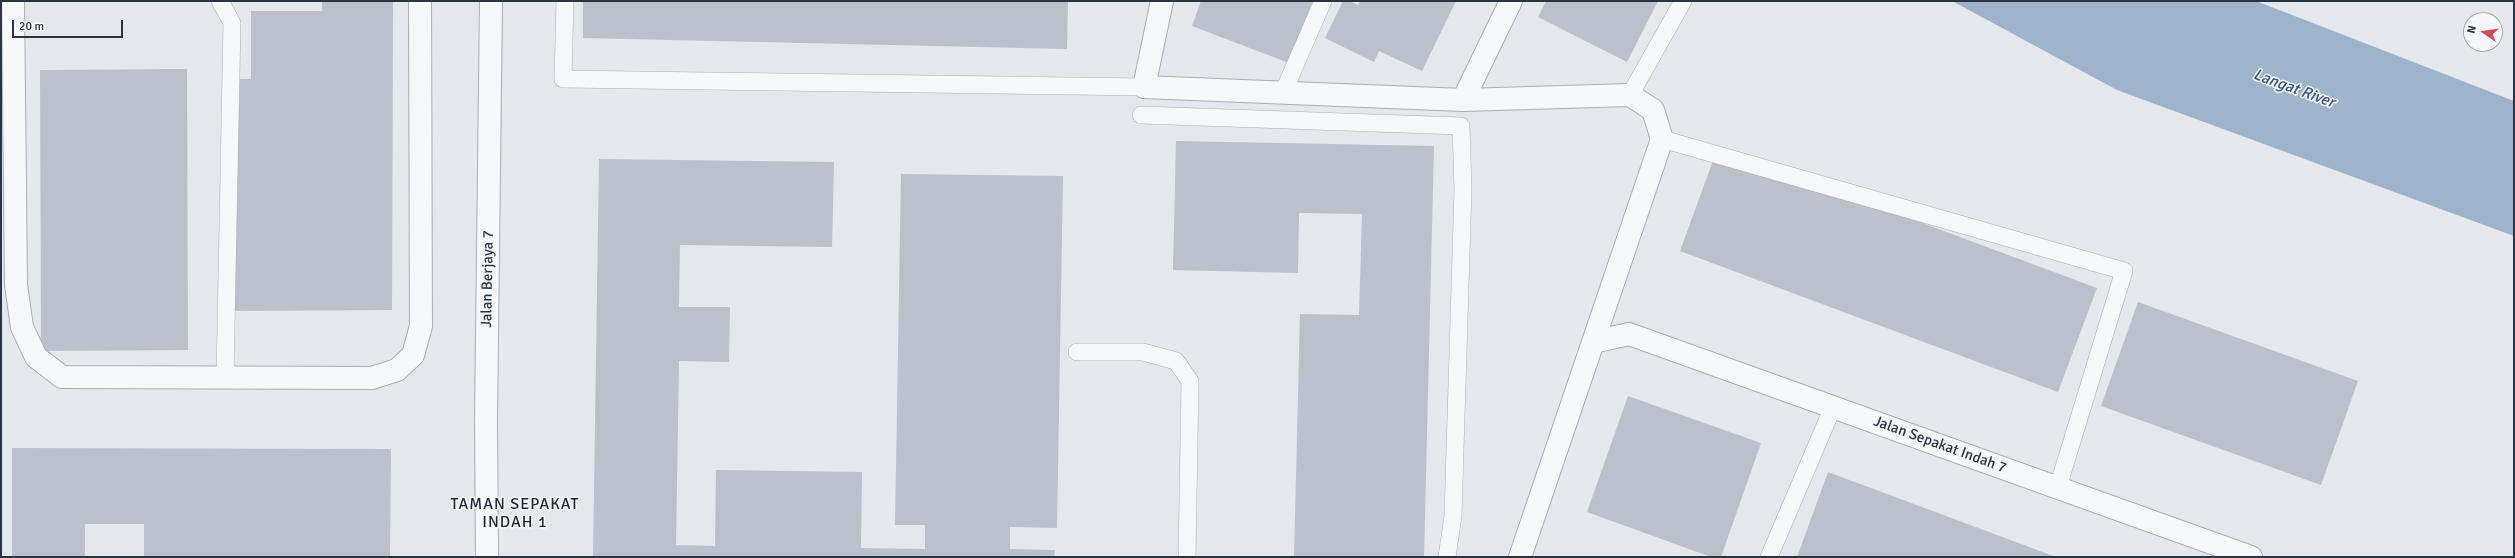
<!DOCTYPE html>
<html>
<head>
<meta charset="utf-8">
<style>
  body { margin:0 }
  #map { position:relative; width:2515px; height:558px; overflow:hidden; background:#e4e7ec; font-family:Signika,sans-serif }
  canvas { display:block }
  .frame { position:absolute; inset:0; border:2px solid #2b3445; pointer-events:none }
  .north { position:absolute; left:2463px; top:12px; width:40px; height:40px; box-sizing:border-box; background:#f4f6f9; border:1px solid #a4a8b1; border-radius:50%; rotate:283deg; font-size:11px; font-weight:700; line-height:16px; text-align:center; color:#2b3445 }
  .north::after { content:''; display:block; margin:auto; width:14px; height:18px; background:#d1495b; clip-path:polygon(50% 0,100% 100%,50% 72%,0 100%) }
  .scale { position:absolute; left:12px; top:20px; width:111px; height:18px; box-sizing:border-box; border:2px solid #2b3445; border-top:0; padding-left:5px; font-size:12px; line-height:14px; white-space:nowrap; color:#2b3445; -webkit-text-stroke:3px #f4f6f9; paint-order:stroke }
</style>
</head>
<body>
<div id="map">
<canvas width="2515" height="558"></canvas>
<div class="frame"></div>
<div class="north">N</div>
<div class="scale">20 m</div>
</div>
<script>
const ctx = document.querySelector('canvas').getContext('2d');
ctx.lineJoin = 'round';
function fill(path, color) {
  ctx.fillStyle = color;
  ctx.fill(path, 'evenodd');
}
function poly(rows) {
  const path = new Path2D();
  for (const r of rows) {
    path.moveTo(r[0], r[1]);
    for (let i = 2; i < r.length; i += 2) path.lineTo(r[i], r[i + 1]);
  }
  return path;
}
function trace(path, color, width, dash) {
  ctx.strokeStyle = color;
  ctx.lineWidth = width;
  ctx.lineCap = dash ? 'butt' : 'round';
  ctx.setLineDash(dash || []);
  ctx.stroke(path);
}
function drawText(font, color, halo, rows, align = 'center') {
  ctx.font = font + ' Signika,sans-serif';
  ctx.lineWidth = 3;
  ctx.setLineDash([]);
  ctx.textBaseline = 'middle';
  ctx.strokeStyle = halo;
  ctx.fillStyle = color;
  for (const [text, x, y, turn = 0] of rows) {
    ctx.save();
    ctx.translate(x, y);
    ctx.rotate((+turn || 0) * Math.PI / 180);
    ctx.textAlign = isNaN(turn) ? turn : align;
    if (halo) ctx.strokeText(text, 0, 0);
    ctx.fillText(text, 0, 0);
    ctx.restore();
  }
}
fill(poly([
  [1952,1,2256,1,2514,101,2514,236,2117,90]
]), '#9fb4cc');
fill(poly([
  [322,1,393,1,392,310,232,311,233,79,251,79,251,11,322,11],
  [583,1,1068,1,1067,49,583,38],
  [1201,1,1313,1,1289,63,1192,26],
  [1343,1,1349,1,1358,5,1360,1,1456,1,1422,71,1379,51,1374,62,1325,38],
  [1546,1,1658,1,1627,62,1538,17],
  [187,69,188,350,41,351,40,70],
  [1176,141,1434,146,1424,557,1294,557,1300,314,1359,315,1362,214,1299,213,1298,273,1173,270],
  [1718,147,2097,288,2058,392,1680,251],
  [599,159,834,162,832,247,680,245,679,307,730,307,729,362,679,361,676,545,715,546,716,470,862,472,861,548,925,549,925,525,895,525,901,174,1063,176,1057,528,1010,527,1010,549,1055,550,1054,557,593,557],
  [2138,302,2358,381,2321,485,2101,406],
  [1628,396,1761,443,1721,557,1711,557,1587,512],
  [12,448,391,449,390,557,144,557,144,524,85,524,85,557,12,557],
  [1828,472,2048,554,2056,557,1797,557]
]), '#bbc0ca');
const service = poly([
  [220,1,232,23,225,378],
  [565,1,563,79,1144,87],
  [1283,93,1323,1],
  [1630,95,1683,1],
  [1141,115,1461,126,1463,189,1453,516,1447,557],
  [1662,139,2124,271,2058,487],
  [1077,352,1143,352,1176,361,1190,381,1187,557],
  [1769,557,1833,407]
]);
const minor = poly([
  [13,1,16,285,22,327,36,357,62,377,372,378,397,370,413,355,421,326,420,1],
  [1162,1,1144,87,1463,100,1630,95,1653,110,1662,139,1520,557],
  [1463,100,1511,1],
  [1593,342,1629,334,2251,557],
  [487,557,486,420,491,1]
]);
trace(service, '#a9aeb7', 18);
trace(minor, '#a9aeb7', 24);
trace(service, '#f7f8fa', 17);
trace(minor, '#f7f8fa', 22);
drawText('15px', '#2b3445', '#f4f6f9', [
  ["Jalan Berjaya 7",488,279,-89],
  ["Jalan Sepakat Indah 7",1940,445,20]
]);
drawText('italic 16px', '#34527a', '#f4f6f9', [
  ["Langat River",2294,89,20]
]);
ctx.letterSpacing = '1px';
drawText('16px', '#1d2536', '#f4f6f9', [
  ["TAMAN SEPAKAT",515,505],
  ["INDAH 1",515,523]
]);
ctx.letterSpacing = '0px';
</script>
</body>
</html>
